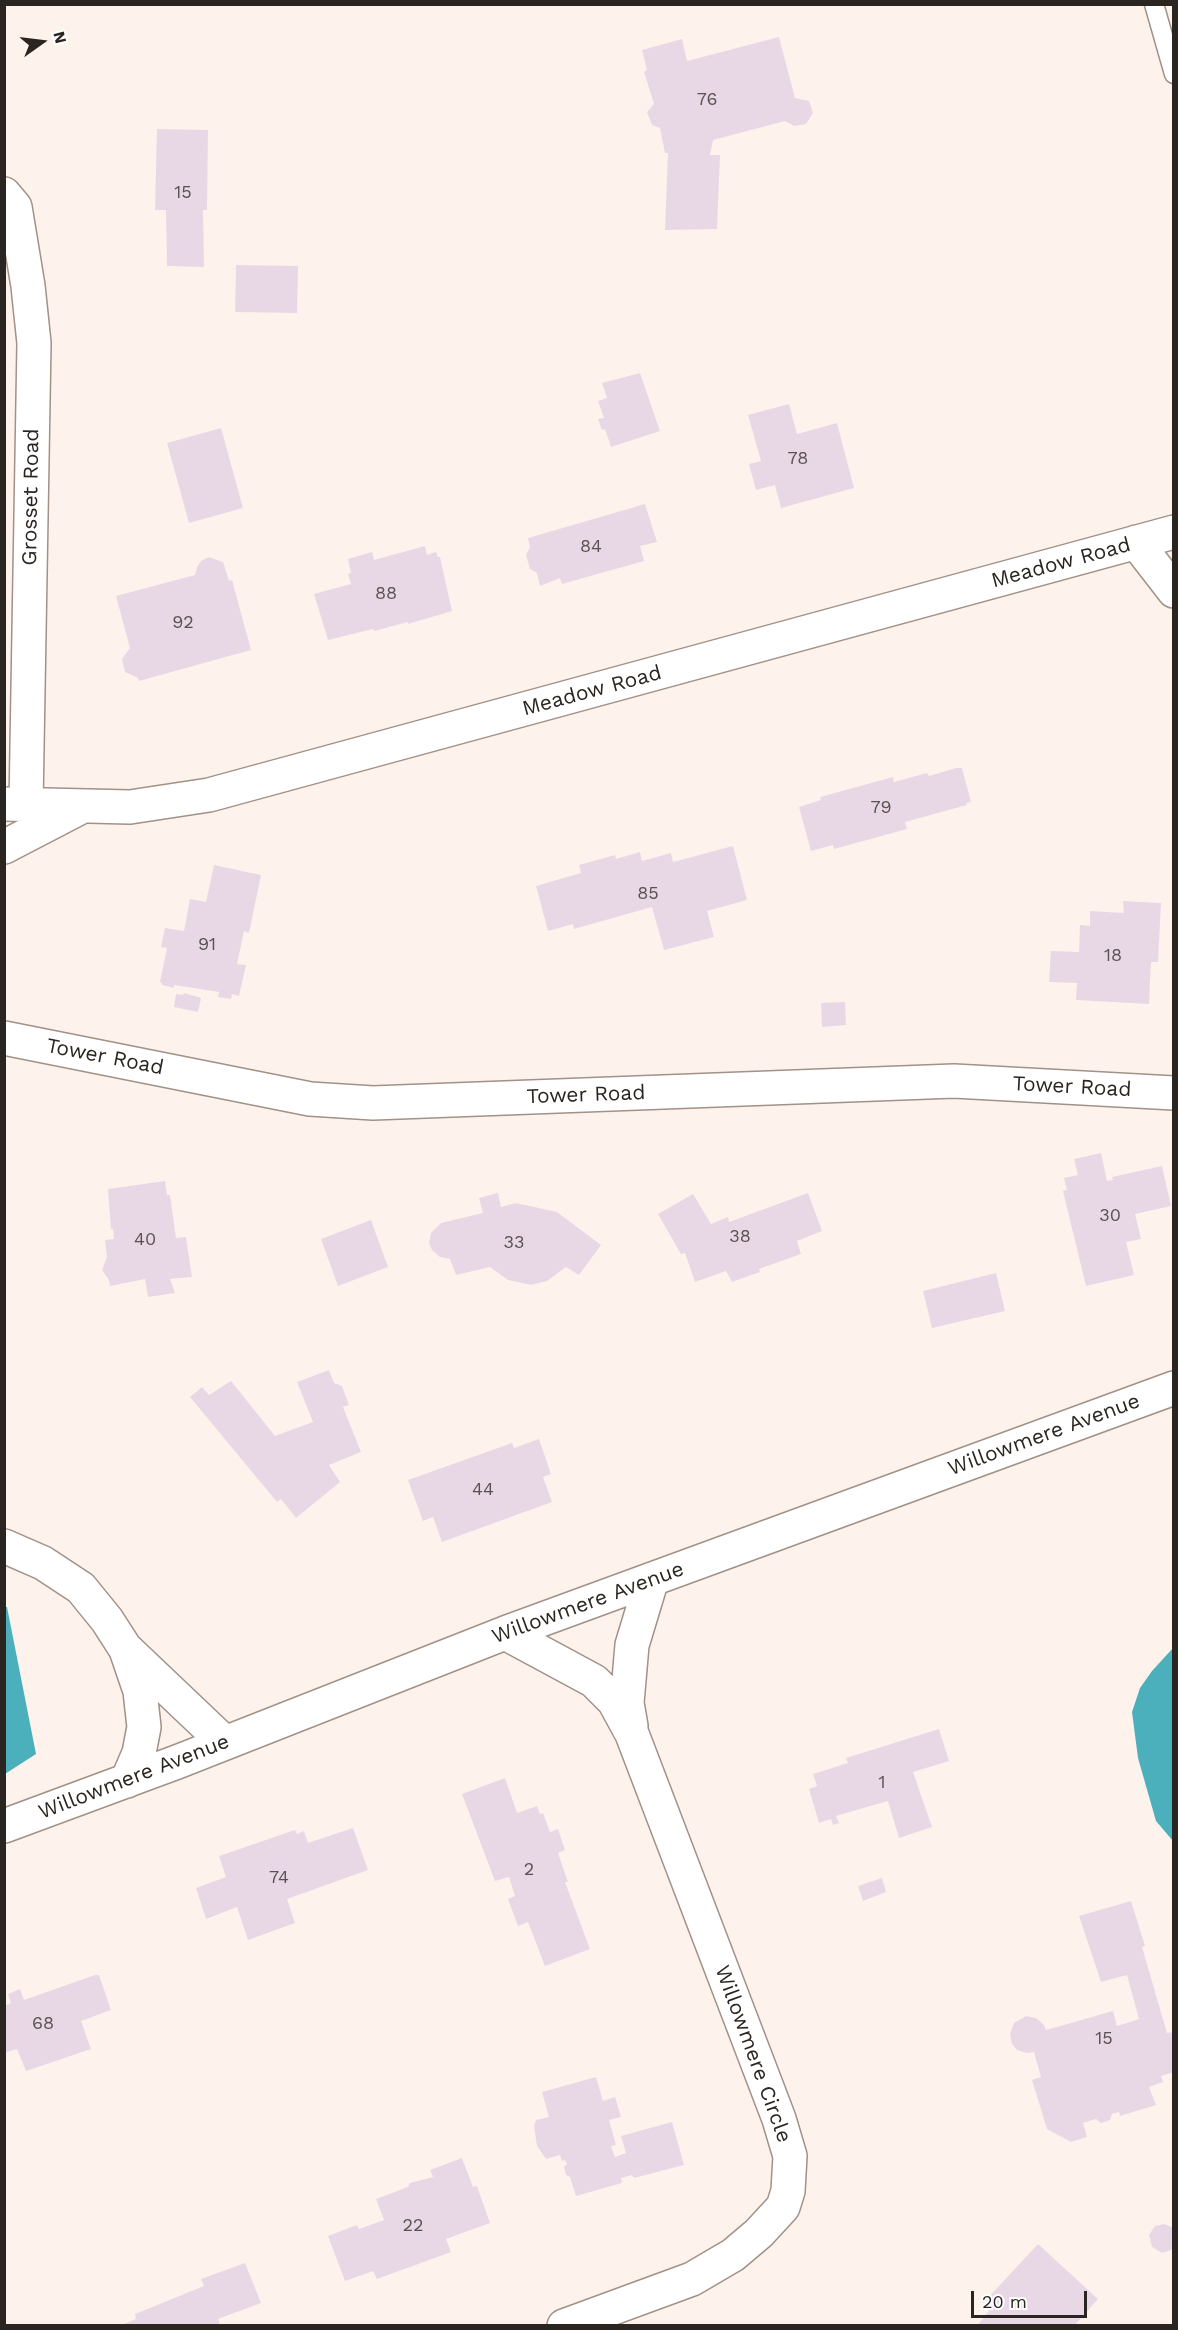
<!DOCTYPE html>
<html>
<head>
<meta charset="utf-8">
<style>
  body { margin:0 }
  #map { position:relative; width:1178px; height:2330px; overflow:hidden; background:#fef3ec; font-family:"Work Sans",sans-serif }
  canvas { display:block }
  .frame { position:absolute; inset:0; border:6px solid #2b2521; pointer-events:none }
  .north { position:absolute; left:12px; top:12px; width:60px; height:60px; -webkit-text-stroke:4px #fff; paint-order:stroke; rotate:76deg; font-size:16px; font-weight:700; line-height:24px; text-align:center; color:#2b2521 }
  .north::after { content:''; display:block; margin:auto; width:21px; height:27px; background:#2b2521; clip-path:polygon(50% 0,100% 100%,50% 72%,0 100%) }
  .scale { position:absolute; left:971px; top:2291px; width:116px; height:27px; box-sizing:border-box; border:3px solid #2b2521; border-top:0; padding-left:8px; font-size:18px; line-height:21px; white-space:nowrap; color:#2b2521; -webkit-text-stroke:4px #fff; paint-order:stroke }
</style>
</head>
<body>
<div id="map">
<canvas width="1178" height="2330"></canvas>
<div class="frame"></div>
<div class="north">N</div>
<div class="scale">20 m</div>
</div>
<script>
const ctx = document.querySelector('canvas').getContext('2d');
ctx.lineJoin = 'round';
function fill(path, color) {
  ctx.fillStyle = color;
  ctx.fill(path, 'evenodd');
}
function poly(rows) {
  const path = new Path2D();
  for (const r of rows) {
    path.moveTo(r[0], r[1]);
    for (let i = 2; i < r.length; i += 2) path.lineTo(r[i], r[i + 1]);
  }
  return path;
}
function trace(path, color, width, dash) {
  ctx.strokeStyle = color;
  ctx.lineWidth = width;
  ctx.lineCap = dash ? 'butt' : 'round';
  ctx.setLineDash(dash || []);
  ctx.stroke(path);
}
function drawText(font, color, halo, rows, align = 'center') {
  ctx.font = font + ' "Work Sans",sans-serif';
  ctx.lineWidth = 4.5;
  ctx.setLineDash([]);
  ctx.textBaseline = 'middle';
  ctx.strokeStyle = halo;
  ctx.fillStyle = color;
  for (const [text, x, y, turn = 0] of rows) {
    ctx.save();
    ctx.translate(x, y);
    ctx.rotate((+turn || 0) * Math.PI / 180);
    ctx.textAlign = isNaN(turn) ? turn : align;
    if (halo) ctx.strokeText(text, 0, 0);
    ctx.fillText(text, 0, 0);
    ctx.restore();
  }
}
fill(poly([
  [5,1607,7,1607,36,1754,5,1774],
  [1173,1648,1173,1841,1156,1821,1138,1758,1132,1712,1140,1688,1152,1671]
]), '#4bb0bc');
fill(poly([
  [779,37,795,98,809,101,813,113,806,124,794,126,785,121,713,140,710,155,720,155,717,229,665,230,668,153,665,153,660,128,652,125,647,112,654,104,644,72,647,70,642,50,682,39,687,61],
  [157,129,208,130,207,210,203,210,204,267,167,266,166,210,155,210],
  [236,265,298,266,297,313,235,312],
  [640,373,660,431,611,447,605,429,602,430,598,419,604,418,598,401,607,398,602,383],
  [789,404,797,434,837,423,854,488,781,508,775,485,756,490,749,464,761,461,748,415],
  [221,428,243,508,189,523,167,443],
  [645,504,657,542,640,546,644,561,562,584,560,578,540,586,537,573,530,569,526,555,530,547,528,538],
  [425,546,427,555,436,552,438,557,440,557,452,611,408,624,408,622,374,631,373,629,328,640,314,594,351,584,348,574,351,573,348,559,372,552,374,560],
  [209,557,223,562,229,581,232,580,251,650,139,681,138,678,125,672,122,659,130,648,116,596,195,575,197,567,201,561],
  [956,768,962,768,971,802,966,803,967,805,905,822,907,829,834,849,833,845,811,851,799,807,821,800,820,797,893,777,894,782,927,773,929,776],
  [733,846,747,900,707,911,714,937,664,950,652,907,574,929,573,924,548,931,536,886,581,873,579,865,615,855,616,859,640,852,642,861,671,853,673,862],
  [214,865,261,875,249,933,244,931,237,964,246,965,239,996,232,994,231,999,218,997,219,992,174,985,174,988,162,985,162,983,160,982,167,948,161,947,165,928,184,931,190,899,206,902],
  [1123,901,1161,903,1158,962,1151,962,1149,1004,1076,1000,1077,983,1049,982,1051,951,1079,952,1080,925,1090,926,1090,911,1124,913],
  [184,993,201,998,198,1012,174,1007,176,994,183,995],
  [845,1002,846,1025,822,1027,821,1003],
  [1101,1153,1107,1181,1113,1180,1112,1177,1162,1166,1171,1206,1135,1214,1141,1239,1126,1242,1134,1275,1086,1286,1063,1191,1067,1190,1064,1178,1078,1175,1074,1159],
  [165,1181,167,1195,170,1195,176,1238,186,1237,192,1277,170,1279,175,1293,148,1297,145,1279,110,1286,109,1280,102,1270,107,1257,105,1240,114,1239,113,1229,111,1229,108,1189],
  [498,1193,501,1207,516,1203,557,1212,601,1245,579,1275,566,1267,547,1281,531,1285,508,1280,490,1267,456,1275,450,1259,440,1257,432,1250,429,1243,431,1233,441,1223,483,1213,479,1198],
  [808,1193,822,1231,797,1241,801,1254,759,1269,760,1272,732,1282,726,1271,695,1282,685,1253,681,1254,658,1214,693,1194,711,1224,728,1217,729,1222],
  [371,1220,388,1267,338,1286,321,1239],
  [996,1273,1005,1311,932,1328,923,1291],
  [329,1370,334,1383,342,1386,349,1405,343,1407,361,1452,329,1465,340,1482,296,1518,281,1499,277,1502,190,1397,202,1387,209,1395,231,1381,275,1436,313,1422,297,1382],
  [539,1439,551,1474,543,1477,552,1502,442,1542,433,1517,423,1521,408,1480,512,1443,514,1448],
  [939,1729,949,1761,913,1772,932,1827,899,1838,888,1801,836,1816,839,1823,833,1825,831,1819,819,1823,809,1789,817,1786,813,1774,848,1763,846,1758],
  [505,1778,517,1813,537,1806,540,1814,543,1813,550,1832,558,1829,565,1850,558,1853,568,1882,565,1882,590,1949,545,1966,528,1922,518,1926,508,1899,515,1896,509,1877,495,1881,462,1794],
  [353,1828,368,1870,287,1899,295,1923,248,1940,237,1907,206,1919,196,1888,226,1877,219,1856,295,1830,297,1834,304,1831,308,1843],
  [882,1878,886,1892,863,1901,858,1886],
  [1131,1901,1145,1946,1142,1947,1167,2033,1174,2032,1174,2072,1161,2076,1163,2082,1149,2087,1156,2105,1120,2116,1119,2112,1112,2114,1110,2120,1101,2123,1096,2119,1083,2123,1087,2137,1071,2142,1047,2129,1032,2080,1041,2077,1034,2052,1027,2053,1017,2050,1012,2044,1010,2034,1014,2023,1026,2016,1036,2018,1044,2025,1046,2030,1113,2011,1117,2026,1139,2019,1127,1975,1101,1982,1079,1916],
  [95,1975,99,1975,111,2010,81,2021,91,2049,26,2071,17,2049,4,2053,4,2006,11,2003,8,1994,20,1989,24,2000],
  [596,2077,603,2101,615,2097,621,2117,609,2120,616,2145,611,2146,615,2157,626,2153,621,2136,672,2122,684,2165,634,2178,632,2175,621,2178,622,2183,576,2196,570,2177,566,2175,564,2167,567,2164,565,2160,562,2161,560,2155,546,2159,537,2146,534,2126,536,2120,549,2117,542,2092],
  [462,2158,473,2187,477,2186,490,2223,446,2239,451,2252,377,2279,373,2271,345,2281,328,2236,357,2225,359,2229,384,2220,376,2199,408,2187,410,2183,433,2177,430,2170],
  [1164,2224,1174,2228,1174,2249,1162,2253,1152,2247,1149,2235,1155,2226],
  [1038,2244,1098,2299,1074,2326,977,2326,991,2308,985,2301],
  [245,2263,261,2303,218,2319,220,2323,213,2326,119,2326,136,2319,135,2314,204,2286,201,2279]
]), '#e8d8e6');
const service = poly([
  [1154,4,1174,74]
]);
const minor = poly([
  [4,194,15,207,28,286,34,343,26,805],
  [1136,542,1174,591],
  [4,804,130,807,209,795,1174,532],
  [4,847,79,808],
  [4,1038,310,1099,373,1103,954,1081,1174,1093],
  [4,1546,43,1563,81,1588,107,1620,125,1648,225,1743],
  [505,1633,594,1681,614,1701,632,1734,779,2119,790,2156,788,2191,783,2207,759,2233,733,2255,692,2279,564,2326],
  [631,1726,627,1703,632,1645,652,1579],
  [127,1781,139,1753,144,1727,140,1691,127,1653],
  [4,1826,177,1762,505,1633,1174,1388]
]);
trace(service, '#a19187', 21);
trace(minor, '#a19187', 36);
trace(service, '#fff', 18);
trace(minor, '#fff', 33);
drawText('18px', '#5a5252', null, [
  ["76",707,100],
  ["15",183,193],
  ["78",798,459],
  ["84",591,547],
  ["88",386,594],
  ["92",183,623],
  ["79",881,808],
  ["85",648,894],
  ["91",207,945],
  ["18",1113,956],
  ["30",1110,1216],
  ["38",740,1237],
  ["40",145,1240],
  ["33",514,1243],
  ["44",483,1490],
  ["1",882,1783],
  ["2",529,1870],
  ["74",279,1878],
  ["68",43,2024],
  ["15",1104,2039],
  ["22",413,2226]
]);
drawText('21px', '#2b2521', '#fff', [
  ["Grosset Road",31,497,-89],
  ["Meadow Road",1061,563,-15],
  ["Meadow Road",592,691,-15],
  ["Tower Road",105,1057,11],
  ["Tower Road",1072,1087,3],
  ["Tower Road",586,1095,-2],
  ["Willowmere Avenue",1044,1435,-20],
  ["Willowmere Avenue",588,1603,-20],
  ["Willowmere Avenue",134,1777,-21],
  ["Willowmere Circle",753,2054,70]
]);
</script>
</body>
</html>
